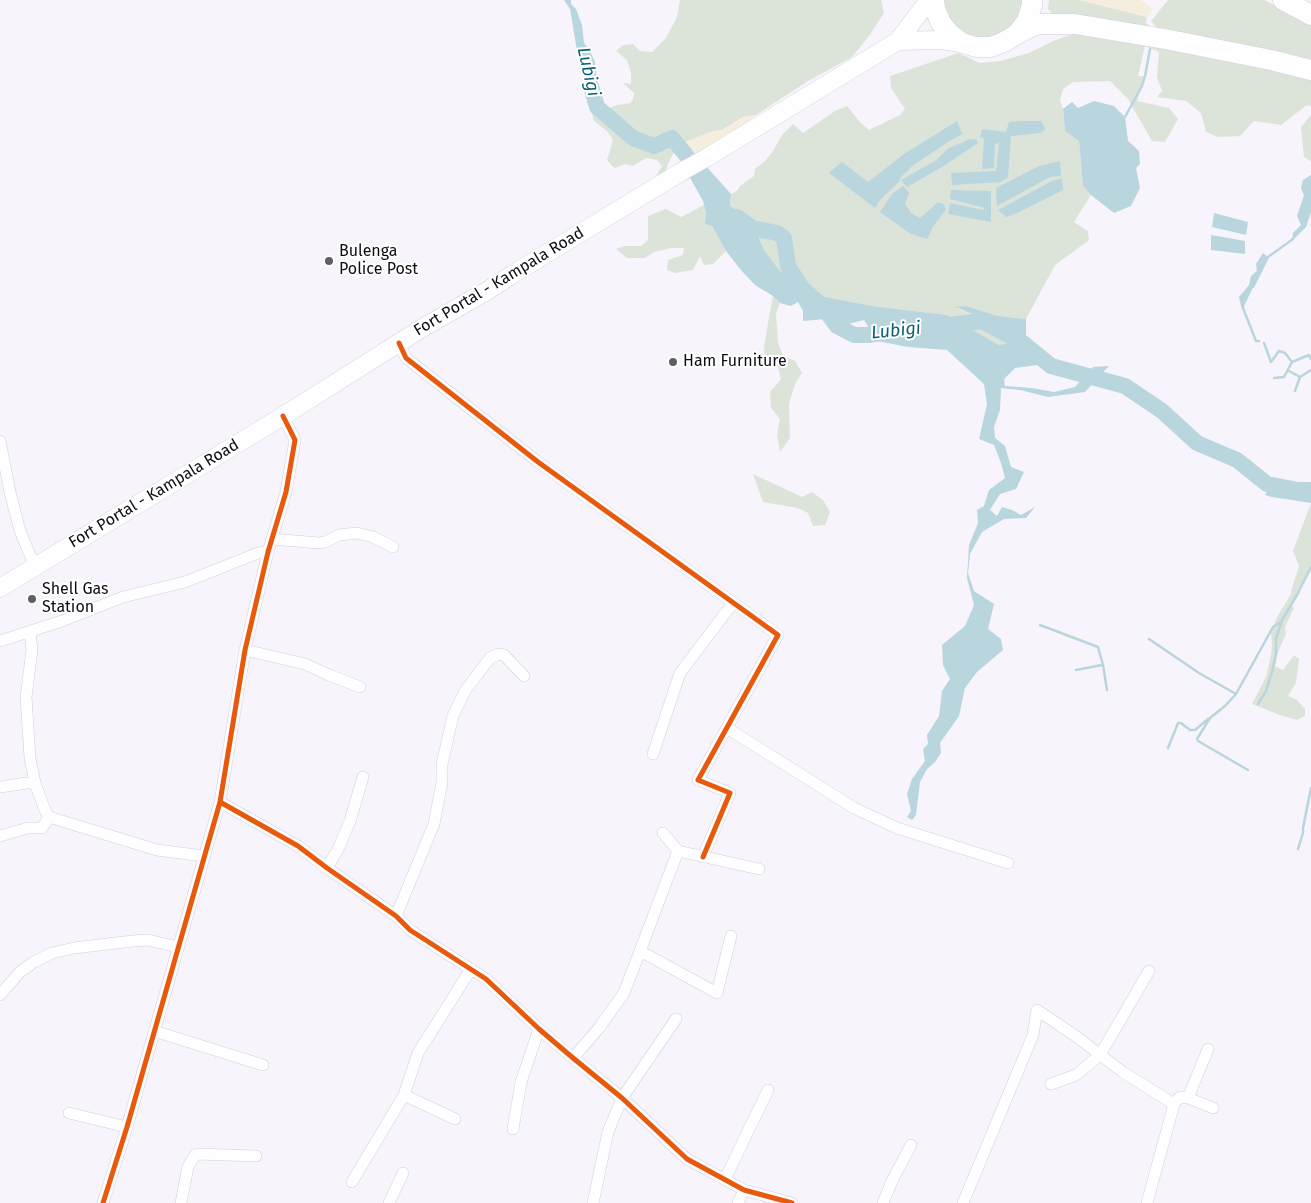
<!DOCTYPE html>
<html>
<head>
<meta charset="utf-8">
<style>
  body { margin:0 }
  canvas { display:block; background:#f7f4fc }
</style>
</head>
<body>
<canvas width="1311" height="1203"></canvas>
<script>
const ctx = document.querySelector('canvas').getContext('2d');
ctx.lineJoin = 'round';
function fill(path, color) {
  ctx.fillStyle = color;
  ctx.fill(path, 'evenodd');
}
function poly(rows) {
  const path = new Path2D();
  for (const r of rows) {
    path.moveTo(r[0], r[1]);
    for (let i = 2; i < r.length; i += 2) path.lineTo(r[i], r[i + 1]);
  }
  return path;
}
function trace(path, color, width, dash) {
  ctx.strokeStyle = color;
  ctx.lineWidth = width;
  ctx.lineCap = dash ? 'butt' : 'round';
  ctx.setLineDash(dash || []);
  ctx.stroke(path);
}
function drawText(font, color, halo, rows, align = 'center') {
  ctx.font = font + ' "Fira Sans",sans-serif';
  ctx.lineWidth = 4;
  ctx.setLineDash([]);
  ctx.textBaseline = 'middle';
  ctx.strokeStyle = halo;
  ctx.fillStyle = color;
  for (const [text, x, y, turn = 0] of rows) {
    ctx.save();
    ctx.translate(x, y);
    ctx.rotate((+turn || 0) * Math.PI / 180);
    ctx.textAlign = isNaN(turn) ? turn : align;
    if (halo) ctx.strokeText(text, 0, 0);
    ctx.fillText(text, 0, 0);
    ctx.restore();
  }
}
fill(poly([
  [680,0,881,0,884,13,869,36,852,57,808,81,756,115,743,117,722,130,713,131,683,143,673,139,676,148,668,164,664,177,654,180,662,166,657,160,646,158,633,166,625,164,614,168,607,160,613,140,607,131,594,121,592,114,591,108,600,107,607,109,617,105,630,103,633,99,634,93,623,83,631,84,631,73,627,60,616,51,623,45,633,44,640,51,652,52,666,38,677,17],
  [943,0,1029,0,1016,28,984,40,962,33,949,20],
  [1049,0,1079,0,1147,17,1146,23,1151,27,1156,27,1151,21,1168,0,1264,0,1311,24,1311,63,1052,14,1048,9],
  [1081,31,1311,76,1311,106,1307,105,1281,125,1254,121,1240,136,1218,137,1206,132,1201,113,1186,101,1157,97,1162,91,1157,77,1159,52,1145,46,1138,76,1145,76,1137,101,1169,108,1178,119,1165,142,1152,141,1128,99,1110,81,1073,82,1063,89,1060,101,1063,109,1065,131,1079,141,1083,186,1091,195,1074,222,1088,231,1089,240,1055,265,1026,319,998,316,966,306,957,308,998,326,1011,333,1016,342,999,345,947,315,872,306,815,295,797,284,780,271,764,250,754,227,730,205,731,194,737,191,740,186,754,176,755,169,765,161,773,151,782,135,793,124,803,133,835,111,847,106,860,122,869,130,900,115,905,109,891,88,890,76,958,53,980,63,1000,61,1029,53,1053,41],
  [1311,115,1311,161,1304,157,1301,127],
  [704,205,706,214,705,224,712,226,726,251,713,264,704,265,700,256,693,270,675,273,667,270,668,260,683,255,684,248,671,248,654,252,645,258,627,258,616,249,625,246,641,246,648,240,648,216,666,209,681,217],
  [773,296,780,303,776,314,778,343,783,356,795,361,802,373,795,384,789,404,790,438,780,452,777,435,780,419,771,408,770,392,781,379,778,367,766,361,764,348,769,317],
  [753,474,802,497,812,492,823,500,830,512,825,525,813,526,808,513,798,508,763,502],
  [1311,503,1311,567,1297,595,1291,605,1294,608,1285,627,1286,634,1278,652,1275,666,1283,670,1294,655,1299,659,1296,683,1288,696,1297,700,1305,709,1305,716,1297,720,1280,715,1252,704,1266,677,1271,655,1272,645,1271,633,1277,617,1291,594,1292,588,1299,566,1293,551]
]), '#dce4d9');
fill(poly([
  [1079,0,1141,0,1153,9,1147,17],
  [756,115,727,140,697,156,683,143,713,131,722,130,743,117]
]), '#f5eede');
fill(poly([
  [564,0,571,0,571,4,576,9,582,25,584,43,589,49,595,62,598,92,601,101,600,107,591,108,589,91,580,68,570,9],
  [1094,101,1114,106,1125,117,1128,141,1139,151,1140,164,1136,168,1140,188,1131,206,1114,213,1091,195,1083,186,1079,141,1065,131,1063,109,1072,102,1078,108],
  [957,121,962,134,948,142,912,166,900,178,899,182,880,200,875,208,829,173,842,162,868,182,904,154],
  [1019,121,1041,121,1045,128,1045,130,1042,131,1041,133,1011,136,1008,177,1001,182,952,185,951,173,996,171,999,143,995,144,994,168,982,169,984,138,980,137,982,129,1006,132,1009,122],
  [672,138,683,143,697,156,731,194,730,205,754,227,764,250,780,271,797,284,815,295,872,306,947,315,999,345,1015,342,1014,334,998,326,956,307,966,306,998,316,1026,319,1026,335,1039,354,1052,363,1015,368,1004,379,1005,386,1032,388,1054,392,1075,387,1093,367,1109,366,1085,392,1048,397,1020,390,1001,388,1000,410,994,427,995,438,1005,446,1011,467,1024,472,1016,489,1000,494,990,510,997,516,1002,507,1012,510,1021,515,1035,507,1026,518,1004,519,982,532,970,554,968,573,974,591,994,604,988,629,1001,639,1003,650,977,672,965,688,959,716,940,743,941,753,935,762,927,769,920,782,916,815,912,820,907,817,911,811,907,794,912,779,925,761,923,749,928,744,927,735,939,716,942,691,950,679,943,665,942,645,965,626,974,605,967,578,969,545,978,523,977,510,984,506,989,490,1005,478,1001,463,994,445,979,439,987,404,984,384,947,350,908,347,877,341,864,320,848,324,826,319,803,321,803,311,798,302,791,306,780,303,773,296,755,285,740,269,726,251,712,226,705,224,706,213,703,201,683,165],
  [970,139,976,139,978,143,942,167,907,187,901,180,937,160,947,149],
  [1060,161,1061,176,1050,177,997,206,996,188,1039,166],
  [1311,175,1311,212,1306,227,1292,241,1293,233,1301,225,1297,216,1304,195,1301,188,1303,180],
  [1062,178,1063,190,1017,213,1006,217,998,210,1052,181],
  [903,186,909,193,905,204,911,213,920,218,938,202,944,204,946,210,934,225,927,239,909,233,880,212,892,194],
  [951,190,991,191,991,222,948,214,950,203,983,210,985,208,950,199],
  [1214,213,1248,222,1246,235,1212,227],
  [1211,235,1245,241,1245,254,1211,250],
  [1263,253,1268,257,1242,310,1239,297,1249,285,1251,276,1257,271,1256,264],
  [1272,481,1311,489,1311,503,1272,497,1265,495]
]), '#b9d5de');
trace(poly([
  [1125,117,1142,86,1145,76,1150,49],
  [1253,287,1268,257,1293,239],
  [1243,305,1243,308,1256,341,1259,341],
  [1264,343,1271,362,1279,351,1285,353,1292,362,1309,355,1311,359],
  [1289,371,1300,377,1295,391],
  [1300,377,1311,370],
  [1274,378,1284,377,1292,362],
  [1040,625,1098,647,1103,665,1107,690],
  [1149,639,1199,673,1236,694],
  [1076,670,1102,665],
  [1258,704,1266,691,1272,672,1276,654,1276,639,1282,620,1297,595,1311,567],
  [1168,748,1178,723,1181,723,1190,730,1195,730,1208,719],
  [1248,770,1198,741,1197,739,1210,718,1225,706,1236,694,1273,627,1281,622],
  [1298,849,1303,833,1303,828,1311,788]
]), '#b9d5de', 2.5);
trace(poly([
  [591,86,597,107,633,138,654,146,672,138,686,155],
  [737,217,752,228,777,233,784,238,788,266,793,274,802,288,822,306,837,326,854,335,868,335,894,331],
  [940,326,982,321,1023,343,1051,366,1125,386,1162,411,1197,443,1237,460,1267,484,1298,490,1311,490]
]), '#b9d5de', 16);
const street = poly([
  [399,343,406,358,538,462,778,635,698,780,730,793,703,857],
  [0,441,10,492,20,531,35,567],
  [272,539,319,543,325,542,339,535,357,533,373,537,393,547],
  [30,632,32,650,26,697,30,758,35,783],
  [0,641,62,621,123,597,185,582,258,553,268,552],
  [245,650,305,664,329,675,360,687],
  [727,728,854,808,897,828,1008,863],
  [653,754,680,673,733,603],
  [0,787,27,783,35,783,45,810,49,817,157,850,204,856],
  [220,802,298,846,327,868,396,916,410,930,486,979,539,1029,573,1058,622,1098,687,1159,744,1190,792,1203],
  [663,833,678,851,759,869],
  [0,836,28,828,42,828,49,817],
  [327,868,339,847,350,821,363,777],
  [396,916,434,824,442,782,442,764,453,716,465,691,490,658,498,654,504,655,524,676],
  [640,951,717,993,731,936],
  [0,995,20,972,34,962,52,953,74,948,133,941,148,940,178,947],
  [154,1031,263,1065],
  [573,1058,599,1028,624,993,678,851],
  [1051,1084,1076,1075,1100,1055,1149,971],
  [404,1095,455,1119],
  [1188,1098,1208,1049],
  [69,1113,127,1127],
  [513,1129,521,1082,539,1029],
  [725,1179,768,1090],
  [352,1182,404,1095,418,1053,471,969],
  [103,1203,127,1127,220,802,245,650,268,552,286,492,295,440,283,416],
  [181,1203,188,1167,195,1155,197,1154,256,1156],
  [389,1203,403,1173],
  [593,1203,608,1132,622,1098,676,1019],
  [738,1203,744,1190],
  [883,1203,892,1181,911,1145],
  [963,1203,1033,1035,1037,1010,1077,1037,1124,1073,1174,1104],
  [1147,1203,1174,1104,1180,1097,1188,1098,1213,1108]
]);
const primary = poly([
  [898,41,940,40,962,43],
  [0,588,283,416,424,327,487,291,513,274,681,172,706,158,898,41,929,0]
]);
const highway = poly([
  [934,0,935,9,941,23,950,34,962,43,976,47,991,47,1004,42,1017,34,1027,21,1032,5,1032,0],
  [1283,0,1311,15],
  [1017,34,1033,26,1040,24,1075,24,1165,39,1271,60,1311,70]
]);
trace(street, '#d2cfd6', 12);
trace(primary, '#d2cfd6', 19);
trace(highway, '#d2cfd6', 21);
trace(street, '#fefdff', 11);
trace(primary, '#fefdff', 18);
trace(highway, '#fefdff', 20);
trace(poly([
  [399,343,406,358,538,462,778,635,698,780,730,793,703,857],
  [220,802,298,846,327,868,396,916,410,930,486,979,539,1029,573,1058,622,1098,687,1159,744,1190,792,1203],
  [103,1203,127,1127,220,802,245,650,268,552,286,492,295,440,283,416]
]), '#e8590c', 5);
for (const [x, y, r, color] of [
  [329,261,5,"#605d64"],
  [673,362,5,"#605d64"],
  [32,599,5,"#605d64"]
]) {
  const dot = new Path2D();
  dot.arc(x, y, r, 0, 2 * Math.PI);
  ctx.fillStyle = color;
  ctx.fill(dot);
  trace(dot, '#fff', 2);
}
drawText('16px', '#0e0b12', '#fff', [
  ["Bulenga",339,252],
  ["Police Post",339,270],
  ["Ham Furniture",683,362],
  ["Shell Gas",42,590],
  ["Station",42,608]
], 'left');
drawText('16px', '#0e0b12', '#fff', [
  ["Fort Portal - Kampala Road",499,282,-31],
  ["Fort Portal - Kampala Road",154,494,-31]
]);
drawText('italic 18px', '#09606f', '#fff', [
  ["Lubigi",588,72,77],
  ["Lubigi",896,331,-6]
]);
</script>
</body>
</html>
